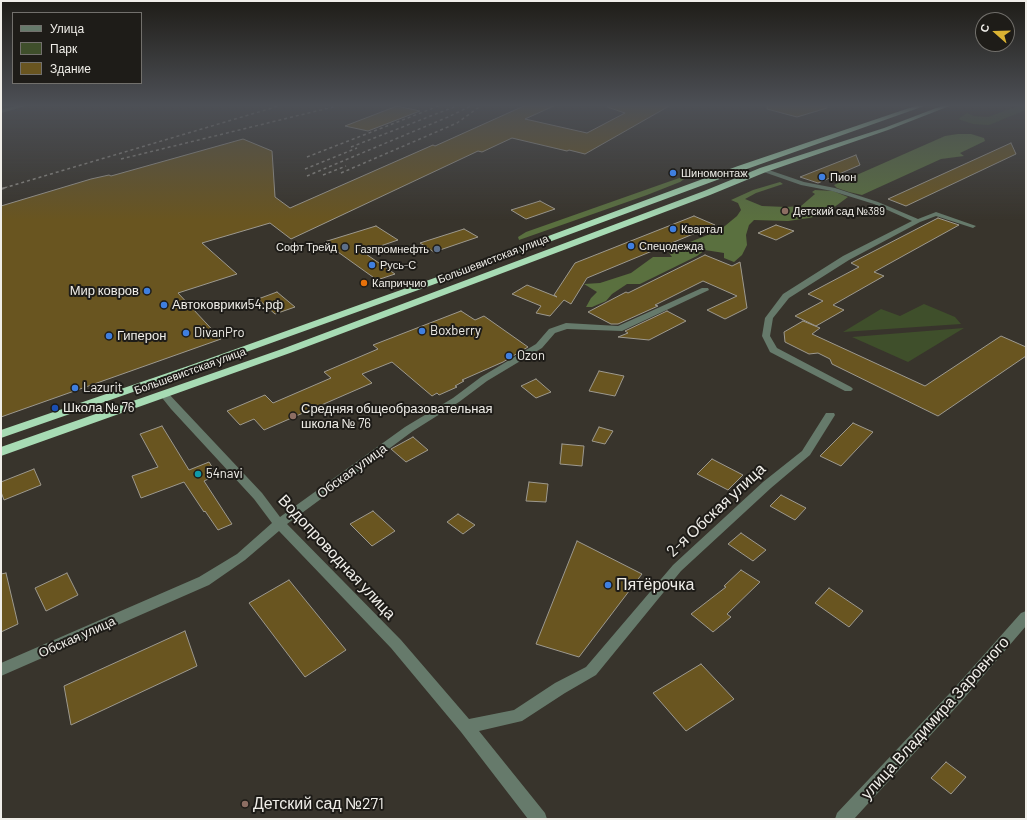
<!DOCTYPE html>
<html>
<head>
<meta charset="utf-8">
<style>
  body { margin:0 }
  #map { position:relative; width:1027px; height:820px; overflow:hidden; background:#38342c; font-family:Barlow,sans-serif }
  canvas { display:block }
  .frame { position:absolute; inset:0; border:2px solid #f0eee9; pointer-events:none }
  .legend { position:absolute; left:12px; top:12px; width:130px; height:72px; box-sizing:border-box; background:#1e1c18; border:1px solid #72706c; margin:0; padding:5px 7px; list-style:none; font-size:12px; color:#f0eee9 }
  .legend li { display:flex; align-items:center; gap:8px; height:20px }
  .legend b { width:20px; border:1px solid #72706c }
  .north { position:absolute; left:975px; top:12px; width:40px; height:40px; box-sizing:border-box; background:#1e1c18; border:1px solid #72706c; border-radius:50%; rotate:290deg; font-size:11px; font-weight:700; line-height:16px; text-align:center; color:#f0eee9 }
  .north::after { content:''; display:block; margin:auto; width:14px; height:18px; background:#dab333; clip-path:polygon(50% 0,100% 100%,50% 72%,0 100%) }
</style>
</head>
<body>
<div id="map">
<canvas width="1027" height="820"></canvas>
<div class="frame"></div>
<ul class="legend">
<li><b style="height:5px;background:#667a6b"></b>Улица</li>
<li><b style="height:11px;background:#3f4f2b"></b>Парк</li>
<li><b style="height:11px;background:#695520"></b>Здание</li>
</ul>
<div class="north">С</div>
</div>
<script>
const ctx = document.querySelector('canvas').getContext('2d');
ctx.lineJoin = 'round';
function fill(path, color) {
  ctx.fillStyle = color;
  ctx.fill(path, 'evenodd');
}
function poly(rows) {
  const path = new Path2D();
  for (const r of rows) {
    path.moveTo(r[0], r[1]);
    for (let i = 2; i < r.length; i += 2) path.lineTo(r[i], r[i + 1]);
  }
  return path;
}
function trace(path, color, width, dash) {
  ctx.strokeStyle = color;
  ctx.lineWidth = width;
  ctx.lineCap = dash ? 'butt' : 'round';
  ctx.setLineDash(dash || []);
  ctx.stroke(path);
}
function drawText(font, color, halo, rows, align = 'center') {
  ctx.font = font + ' Barlow,sans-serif';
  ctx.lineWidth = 4;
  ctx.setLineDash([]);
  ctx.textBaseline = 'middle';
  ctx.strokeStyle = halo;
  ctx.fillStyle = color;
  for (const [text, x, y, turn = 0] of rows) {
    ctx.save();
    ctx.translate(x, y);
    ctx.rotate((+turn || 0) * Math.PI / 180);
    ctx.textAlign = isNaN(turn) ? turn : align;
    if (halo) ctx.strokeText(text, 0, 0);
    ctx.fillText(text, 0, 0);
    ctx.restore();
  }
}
fill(poly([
  [1020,105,1026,105,1026,110,989,125,973,124,958,119,967,113,974,116,988,117],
  [924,304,955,317,961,324,843,332,881,309,900,316],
  [964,328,908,362,852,337]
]), '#3f4f2b');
fill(poly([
  [958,134,971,134,984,138,985,141,960,153,964,156,941,159,862,195,849,192,837,188,834,185,945,136],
  [682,177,687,177,680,182,647,195,519,240,518,237,526,232],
  [780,182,783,184,756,193,745,199,762,206,786,207,801,206,815,194,812,192,815,190,833,191,848,197,825,214,809,218,788,221,754,220,749,225,746,235,747,245,742,255,734,262,724,258,724,253,705,250,697,256,640,284,627,284,612,294,606,301,592,307,586,307,591,298,597,292,584,284,600,283,631,273,653,257,672,257,669,253,675,248,720,230,737,216,741,210,738,203,731,200,753,190]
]), '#5a703f');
const building = poly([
  [526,105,556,105,525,119,587,133,625,113,607,107,608,105,671,105,585,154,569,150,567,151,512,138,482,152,478,151,291,239,270,223,202,243,237,274,178,293,221,339,1,417,1,206,91,179,109,175,111,176,243,139,272,151,275,197,290,208,433,145,435,146,526,105],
  [767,105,827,105,827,108,797,117,767,109,767,105],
  [397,106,420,111,368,131,345,126,397,106],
  [1011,143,1016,154,906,206,888,199,1011,143],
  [856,155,860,165,818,183,800,177,856,155],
  [540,201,555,209,526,219,511,210,540,201],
  [694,216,715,225,587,278,571,304,564,300,550,316,536,313,541,306,512,294,527,285,557,297,554,295,575,263,694,216],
  [938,218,959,225,874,272,884,276,833,305,844,310,816,326,795,316,823,301,808,294,859,267,851,263,938,218],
  [776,225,794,231,776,240,758,233,776,225],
  [376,226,398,240,363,252,395,274,377,280,324,242,376,226],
  [464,229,478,237,434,252,420,243,464,229],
  [705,255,732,266,740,262,747,308,725,319,707,310,737,296,703,281,655,305,658,306,618,324,611,324,588,312,626,292,628,293,705,255],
  [277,292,295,307,275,314,258,299,277,292],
  [461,311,475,320,484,316,528,347,503,362,462,380,464,381,455,386,457,387,439,395,437,393,432,396,392,362,362,374,372,383,264,430,254,419,240,425,227,411,265,395,273,403,331,378,324,372,378,349,373,345,461,311],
  [667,311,686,321,649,340,618,337,628,333,625,331,667,311],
  [803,321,820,328,812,334,925,386,1001,336,1026,347,1026,356,938,416,832,364,830,359,818,353,809,354,785,342,784,332,803,321],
  [599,371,624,376,615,396,589,391,599,371],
  [536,379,551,392,536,398,521,386,536,379],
  [853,423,873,432,841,466,820,456,853,423],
  [162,426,189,470,209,462,217,475,204,481,232,524,218,530,205,511,204,512,184,482,141,498,132,476,158,467,140,434,162,426],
  [599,427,613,431,605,444,592,441,599,427],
  [413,437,428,450,406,462,391,449,413,437],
  [562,444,584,446,582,466,560,464,562,444],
  [712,459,743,475,728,490,697,474,712,459],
  [34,469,41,485,4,500,1,492,1,482,34,469],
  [529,482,548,484,546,502,526,501,529,482],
  [781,495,806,508,795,520,770,506,781,495],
  [373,511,395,531,372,546,350,524,373,511],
  [458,514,475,525,463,534,447,522,458,514],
  [741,533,766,550,753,561,728,544,741,533],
  [577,541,642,574,579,657,536,644,577,541],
  [741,570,760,582,727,614,731,617,713,632,691,614,726,587,724,586,741,570],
  [6,573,18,624,1,632,1,574,6,573],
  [67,573,78,595,46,611,35,588,67,573],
  [289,580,346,650,305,677,249,603,289,580],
  [829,588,863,611,849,627,815,603,829,588],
  [185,631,197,666,71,725,64,686,185,631],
  [701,664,734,699,686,731,653,693,701,664],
  [946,762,966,777,951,794,931,778,946,762]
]);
fill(building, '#695520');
trace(building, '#9d998f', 1);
fill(poly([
  [21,105,30,105,1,113,1,109,21,105],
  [763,168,804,182,835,188,878,202,918,219,936,212,976,226,973,228,936,216,920,222,849,260,789,298,773,318,770,336,777,348,851,387,853,389,851,391,845,391,770,352,762,336,765,318,783,294,843,256,912,221,874,204,832,191,801,185,761,171,761,169,763,168],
  [702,288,708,288,709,290,622,331,567,329,555,333,542,348,487,381,459,402,413,431,287,524,401,640,469,719,514,710,555,683,586,667,673,565,763,482,802,451,826,413,834,413,835,415,810,455,771,488,681,571,596,675,565,693,522,721,479,731,545,813,547,819,528,819,461,732,391,648,279,531,245,560,209,585,1,676,1,663,199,577,237,554,272,523,254,499,171,409,159,394,161,392,167,392,262,493,280,517,405,427,453,398,481,377,536,344,549,329,566,323,618,326,702,288],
  [1026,611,1026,626,960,703,854,819,835,819,837,813,950,693,1021,613,1026,611]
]), '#667a6b');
fill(poly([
  [918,105,927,105,744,170,446,280,199,369,1,438,1,430,191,365,440,276,738,166,918,105],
  [944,105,952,105,888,130,766,172,710,195,290,353,1,456,1,447,282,349,704,191,760,168,884,128,944,105]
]), '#a7dbb4');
trace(poly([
  [351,147,459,105],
  [307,157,441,105],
  [121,159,341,105],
  [305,169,357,148],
  [341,173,457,123,482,105],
  [323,175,346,166],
  [307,176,448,117,473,105],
  [4,188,282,105]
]), '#8f8c85', 1.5, [3, 3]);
trace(poly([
  [1,189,8,187]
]), '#8f8c85', 2, [3.5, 3.5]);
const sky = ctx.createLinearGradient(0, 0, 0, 220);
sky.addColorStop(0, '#1f1d18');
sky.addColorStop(0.48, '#4d5056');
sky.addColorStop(1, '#4d505600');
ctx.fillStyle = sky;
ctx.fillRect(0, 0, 1027, 220);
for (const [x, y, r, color] of [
  [673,173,4,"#3f7fe0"],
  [822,177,4,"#3f7fe0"],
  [785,211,4,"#8d6e63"],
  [673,229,4,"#3f7fe0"],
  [631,246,4,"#3f7fe0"],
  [345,247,4,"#5c6f8a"],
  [437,249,4,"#5c6f8a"],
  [372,265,4,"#3f7fe0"],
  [364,283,4,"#e8710a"],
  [147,291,4,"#3f7fe0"],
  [164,305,4,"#3f7fe0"],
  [422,331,4,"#3f7fe0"],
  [186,333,4,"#3f7fe0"],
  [109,336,4,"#3f7fe0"],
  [509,356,4,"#3f7fe0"],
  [75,388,4,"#3f7fe0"],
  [55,408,4,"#1a4fb4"],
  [293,416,4,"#8d6e63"],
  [198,474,4,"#0f9aa8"],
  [608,585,4,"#3f7fe0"],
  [245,804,4,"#8d6e63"]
]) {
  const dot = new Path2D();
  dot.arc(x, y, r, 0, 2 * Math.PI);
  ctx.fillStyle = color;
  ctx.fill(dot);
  trace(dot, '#1e1c18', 1.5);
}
drawText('11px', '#f0eee9', '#1e1c18', [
  ["Шиномонтаж",681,173],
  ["Пион",830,177],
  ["Детский сад №389",793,211],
  ["Квартал",681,229],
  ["Спецодежда",639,246],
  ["Софт Трейд",337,247,"right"],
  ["Газпромнефть",429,249,"right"],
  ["Русь-С",380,265],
  ["Каприччио",372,283]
], 'left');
drawText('11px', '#f0eee9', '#1e1c18', [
  ["Большевистская улица",493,259,-21],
  ["Большевистская улица",190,371,-20]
]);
drawText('13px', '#f0eee9', '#1e1c18', [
  ["Мир ковров",139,291,"right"],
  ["Автоковрики54.рф",172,305],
  ["Boxberry",430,331],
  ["DivanPro",194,333],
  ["Гиперон",117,336],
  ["Ozon",517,356],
  ["Lazurit",83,388],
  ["Школа № 76",63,408],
  ["Средняя общеобразовательная",301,409],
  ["школа № 76",301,424],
  ["54navi",206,474]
], 'left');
drawText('13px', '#f0eee9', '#1e1c18', [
  ["Обская улица",352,471,-36],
  ["Обская улица",77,637,-24]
]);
drawText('16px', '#f0eee9', '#1e1c18', [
  ["2-я Обская улица",716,510,-43],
  ["Водопроводная улица",337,557,47],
  ["улица Владимира Заровного",935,718,-48]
]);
drawText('16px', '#f0eee9', '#1e1c18', [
  ["Пятёрочка",616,585],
  ["Детский сад №271",253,804]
], 'left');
</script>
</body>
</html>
